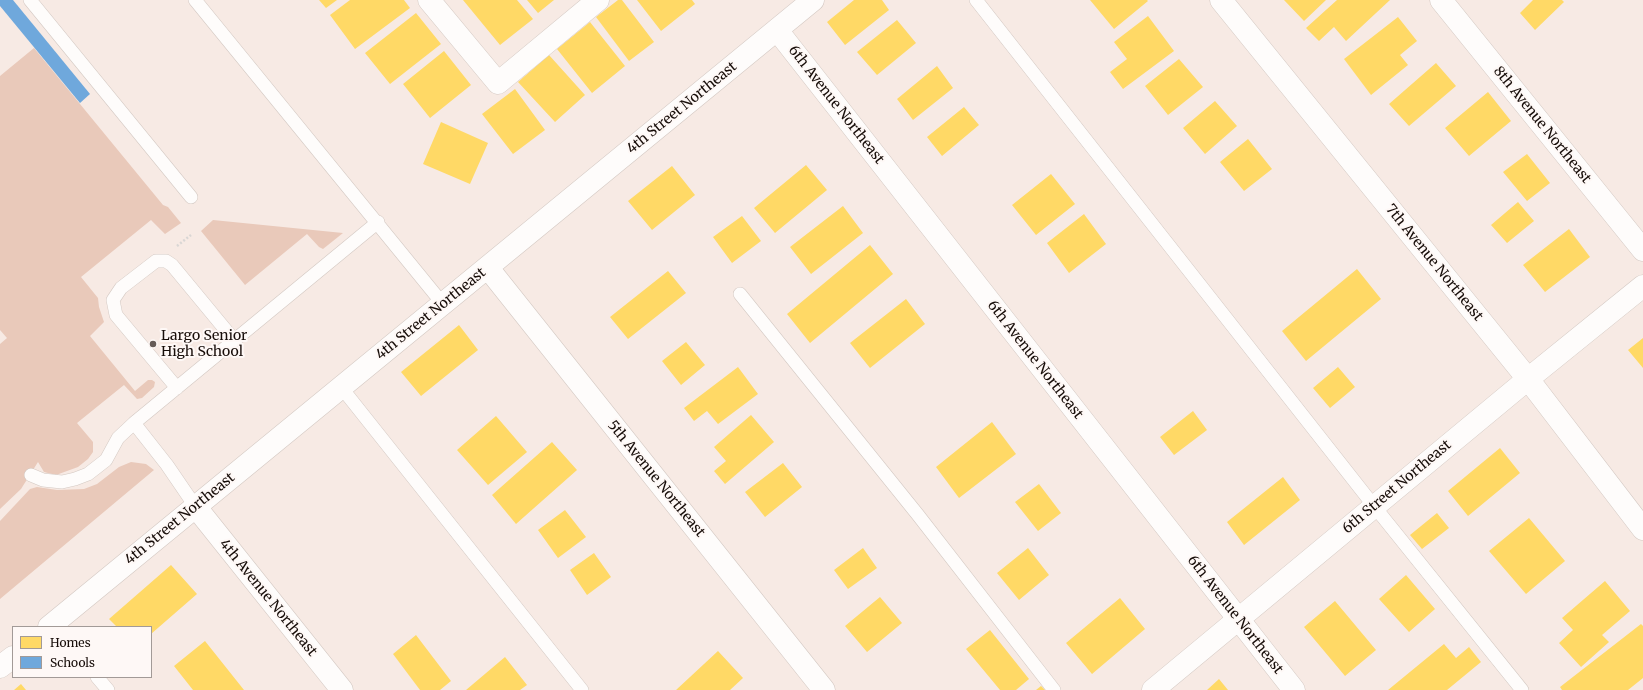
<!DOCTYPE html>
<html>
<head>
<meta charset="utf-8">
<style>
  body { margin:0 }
  #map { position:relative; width:1643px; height:690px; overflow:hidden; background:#f7eae4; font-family:Merriweather,serif }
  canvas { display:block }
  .legend { position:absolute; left:12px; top:626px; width:140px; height:52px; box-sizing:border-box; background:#fef8f6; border:1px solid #a29a97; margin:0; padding:5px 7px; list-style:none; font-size:12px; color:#170d09 }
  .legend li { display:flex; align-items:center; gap:8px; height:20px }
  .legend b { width:20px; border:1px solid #a29a97 }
</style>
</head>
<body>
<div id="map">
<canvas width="1643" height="690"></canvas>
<ul class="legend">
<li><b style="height:11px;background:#ffd966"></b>Homes</li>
<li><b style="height:11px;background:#6fa8dc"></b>Schools</li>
</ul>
</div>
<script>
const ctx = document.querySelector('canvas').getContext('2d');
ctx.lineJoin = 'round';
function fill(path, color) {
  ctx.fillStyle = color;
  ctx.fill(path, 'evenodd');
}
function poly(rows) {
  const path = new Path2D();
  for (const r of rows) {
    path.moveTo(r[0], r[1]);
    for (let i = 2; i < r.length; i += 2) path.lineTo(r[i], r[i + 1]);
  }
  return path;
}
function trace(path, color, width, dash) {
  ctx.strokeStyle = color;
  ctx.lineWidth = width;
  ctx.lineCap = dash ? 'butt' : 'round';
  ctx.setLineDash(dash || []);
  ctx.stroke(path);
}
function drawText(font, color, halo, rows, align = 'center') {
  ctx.font = font + ' Merriweather,serif';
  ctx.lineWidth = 4;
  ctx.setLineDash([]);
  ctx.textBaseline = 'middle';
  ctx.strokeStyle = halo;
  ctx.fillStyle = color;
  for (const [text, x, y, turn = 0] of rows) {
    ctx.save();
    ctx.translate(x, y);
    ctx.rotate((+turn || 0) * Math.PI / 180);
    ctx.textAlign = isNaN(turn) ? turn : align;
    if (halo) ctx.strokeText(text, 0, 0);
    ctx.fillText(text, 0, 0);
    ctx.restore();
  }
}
fill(poly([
  [34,48,163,205,168,207,181,223,165,234,151,220,81,277,98,298,99,307,104,322,90,336,135,391,148,380,152,380,155,382,154,387,142,398,137,399,124,385,77,423,93,442,93,452,88,459,78,467,56,475,44,472,38,462,21,489,0,509,0,344,7,338,0,330,0,76],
  [213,220,343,233,323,249,319,247,307,234,245,285,201,231],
  [131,462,146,464,154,470,0,599,0,521,30,489,37,487,57,490,84,489,97,484,119,467]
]), '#e9c9ba');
fill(poly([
  [319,0,337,0,326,8],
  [350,0,404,0,410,8,355,49,330,15],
  [463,0,517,0,533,19,500,45],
  [527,0,554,0,538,13],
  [618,0,622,0,654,42,629,61,596,17],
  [637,0,692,0,695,4,661,31],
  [854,0,882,0,889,10,845,45,827,22],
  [1090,0,1147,0,1148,1,1114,29],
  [1284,0,1326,0,1304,21],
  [1337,0,1390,0,1346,41,1334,27,1319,41,1306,28],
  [1533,0,1562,0,1564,2,1535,30,1520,13],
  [416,13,441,44,390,84,365,53],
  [1148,16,1174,51,1123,89,1110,72,1127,59,1114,42],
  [1398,17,1417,41,1400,55,1408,65,1371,95,1344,59],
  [897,20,916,43,877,75,857,52],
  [590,22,625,66,592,93,557,49],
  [444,51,471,85,430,118,403,84],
  [549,55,585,95,555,122,518,82],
  [1179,59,1203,87,1168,115,1145,86],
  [1436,63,1456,86,1409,126,1389,104],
  [937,66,953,88,913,120,897,99],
  [515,89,545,130,513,154,482,114],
  [1488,92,1511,121,1469,156,1445,128],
  [1215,101,1237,126,1205,154,1183,128],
  [964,107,979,125,942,156,927,137],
  [441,122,488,143,470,184,423,164],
  [1248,139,1272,169,1244,191,1220,162],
  [1527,154,1550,183,1527,201,1503,172],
  [806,165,827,190,775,233,754,208],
  [672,166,695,195,652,230,628,201],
  [1051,174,1075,204,1036,235,1012,205],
  [1518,202,1534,221,1507,243,1491,225],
  [843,206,863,233,811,274,790,247],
  [1084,214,1106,244,1069,273,1047,243],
  [742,216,761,241,732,263,713,237],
  [1569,229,1590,257,1545,292,1523,265],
  [870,245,893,274,810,343,787,314],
  [1357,269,1381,299,1306,361,1282,331],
  [668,271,686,293,628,339,610,317],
  [906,299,925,324,870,368,850,343],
  [459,325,478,350,421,396,401,372],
  [1643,338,1643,368,1628,350],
  [686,342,705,365,681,385,662,361],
  [738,367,758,394,718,424,707,411,694,421,684,408],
  [1338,367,1355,387,1330,408,1313,388],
  [1193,411,1207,430,1174,455,1160,437],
  [751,415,774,442,725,484,714,471,726,461,714,447],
  [496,416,527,452,488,485,457,450],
  [992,422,1016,454,959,498,936,467],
  [552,442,577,470,516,524,492,495],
  [1500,448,1520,473,1468,516,1448,491],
  [783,463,802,487,765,517,745,492],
  [1283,477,1300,500,1244,545,1227,522],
  [1039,484,1061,513,1038,531,1015,502],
  [565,510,586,537,558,558,538,530],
  [1437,513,1449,528,1422,549,1410,535],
  [1529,518,1565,561,1526,594,1489,551],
  [863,548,877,568,848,589,834,570],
  [1028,548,1049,575,1019,600,997,573],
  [594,553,611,577,587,595,570,570],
  [171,565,197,594,151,634,151,627,117,627,109,619],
  [1406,575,1435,609,1409,632,1379,599],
  [1605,581,1630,611,1602,635,1609,642,1581,667,1559,643,1573,630,1562,618],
  [880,597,902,623,867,652,845,626],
  [1120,598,1145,629,1092,674,1066,643],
  [1335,601,1376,650,1345,676,1304,627],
  [1641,624,1643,626,1643,678,1628,690,1562,690,1560,687],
  [990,630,1029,679,1016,690,1000,690,966,649],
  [416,635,451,681,440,690,420,690,393,654],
  [205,641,244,690,193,690,174,666],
  [1444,644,1456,658,1469,647,1481,662,1447,690,1388,690],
  [718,651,743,678,730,690,676,690],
  [505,657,527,685,520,690,466,690],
  [1219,679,1228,690,1207,690],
  [21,684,26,690,14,690],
  [1041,686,1045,690,1036,690]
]), '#ffd966');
fill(poly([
  [0,0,13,0,90,94,80,103,0,6]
]), '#6fa8dc');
const service = poly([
  [30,0,191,197],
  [195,0,443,304],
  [976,0,1374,506,1522,690],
  [740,294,918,515,1054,690],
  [341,387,582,690],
  [177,388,116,315,113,300,121,288,156,261,166,261,172,265,234,340],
  [31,475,43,480,62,482,75,479,88,474,106,460,118,438,134,423],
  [195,506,167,465,134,423,378,222],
  [97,677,108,690]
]);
const minor = poly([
  [429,0,498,83,598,0],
  [1221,0,1528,379,1643,529],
  [1441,0,1643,250],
  [777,30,1294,690],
  [488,268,824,690],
  [195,506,342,690],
  [49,627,813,0],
  [0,667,13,657],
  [1153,690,1528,379,1643,286]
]);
trace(service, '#d3c8c2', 14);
trace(minor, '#d3c8c2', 23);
trace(poly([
  [177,246,191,235]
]), '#d9d6d4', 2.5, [2, 2]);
trace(service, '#fefcfb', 13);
trace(minor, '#fefcfb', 22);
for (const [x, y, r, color] of [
  [153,344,4,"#655a56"]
]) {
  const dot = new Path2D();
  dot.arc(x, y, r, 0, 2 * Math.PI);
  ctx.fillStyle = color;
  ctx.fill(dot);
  trace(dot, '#fef8f6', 1.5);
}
drawText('14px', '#170d09', '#fef8f6', [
  ["6th Avenue Northeast",836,105,52],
  ["4th Street Northeast",682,108,-39],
  ["8th Avenue Northeast",1542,125,51],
  ["7th Avenue Northeast",1434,263,51],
  ["4th Street Northeast",431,314,-39],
  ["6th Avenue Northeast",1035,360,52],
  ["5th Avenue Northeast",656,479,51],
  ["6th Street Northeast",1397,487,-40],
  ["4th Street Northeast",180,519,-39],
  ["4th Avenue Northeast",268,598,51],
  ["6th Avenue Northeast",1235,615,52]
]);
drawText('14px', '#170d09', '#fef8f6', [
  ["Largo Senior",161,336],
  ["High School",161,352]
], 'left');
</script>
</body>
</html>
